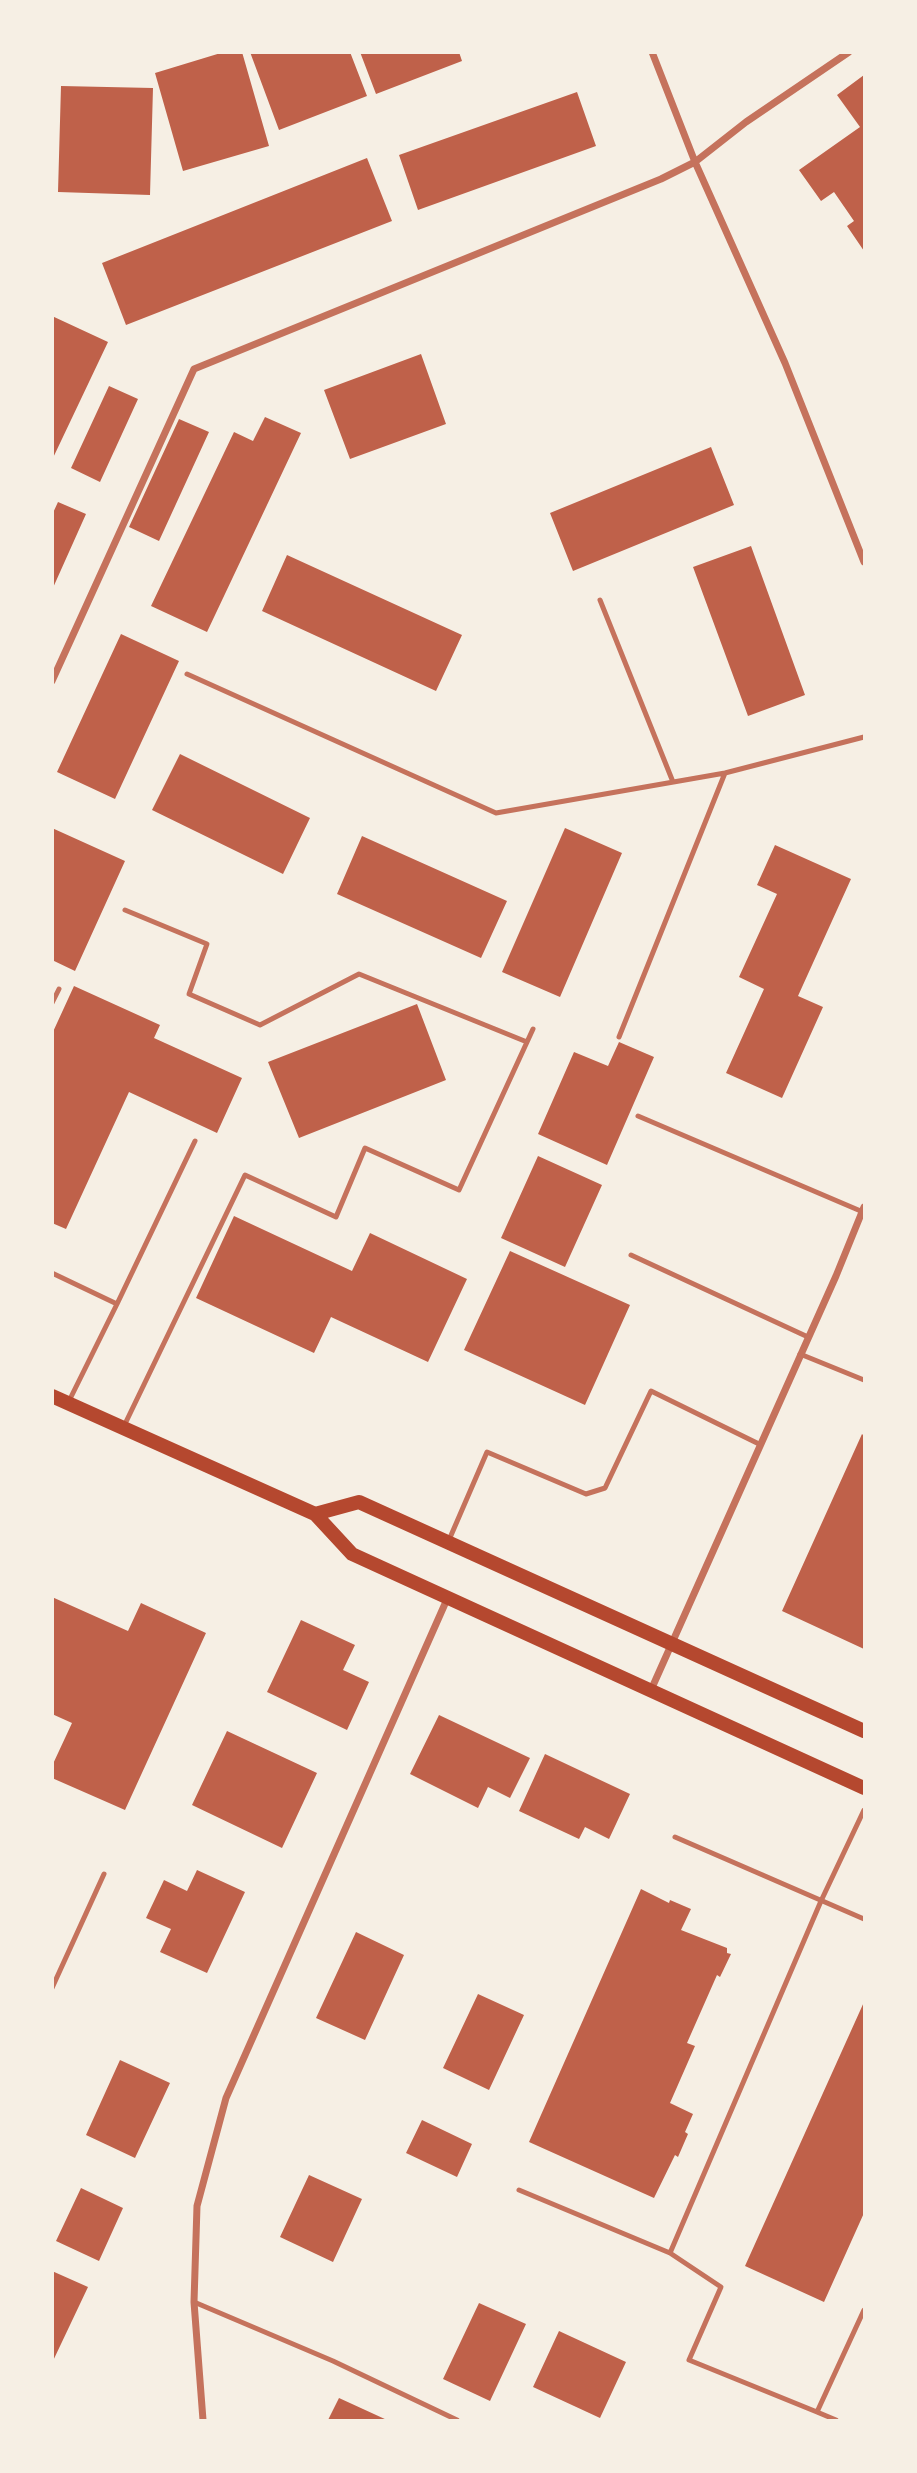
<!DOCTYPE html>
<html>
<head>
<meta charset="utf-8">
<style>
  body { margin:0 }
  #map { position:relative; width:917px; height:2473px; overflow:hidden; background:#f6efe4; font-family:Signika,sans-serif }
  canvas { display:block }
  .frame { position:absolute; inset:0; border:54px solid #f6efe4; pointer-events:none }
</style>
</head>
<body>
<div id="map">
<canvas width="917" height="2473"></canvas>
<div class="frame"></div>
</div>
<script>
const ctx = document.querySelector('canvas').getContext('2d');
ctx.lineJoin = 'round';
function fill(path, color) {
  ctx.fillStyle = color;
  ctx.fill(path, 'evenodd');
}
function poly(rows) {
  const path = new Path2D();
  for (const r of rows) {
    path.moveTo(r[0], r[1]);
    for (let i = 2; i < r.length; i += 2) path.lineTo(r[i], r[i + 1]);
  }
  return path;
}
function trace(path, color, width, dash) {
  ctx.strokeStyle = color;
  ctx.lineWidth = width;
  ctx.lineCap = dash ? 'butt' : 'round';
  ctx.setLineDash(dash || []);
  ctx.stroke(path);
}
fill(poly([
  [224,52,242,52,269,146,183,171,155,73],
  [250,52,350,52,367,96,279,130],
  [360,52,459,52,462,61,376,94],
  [864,75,864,251,847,226,854,221,834,192,821,201,799,170,860,127,837,95],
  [61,86,153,88,150,195,58,192],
  [577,92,596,146,418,210,399,155],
  [367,158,392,221,126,325,102,263],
  [52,316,108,342,52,460],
  [421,354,446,424,350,459,324,390],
  [109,386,138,399,100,482,71,468],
  [265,417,301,433,207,632,151,606,234,432,253,441],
  [179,419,209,432,159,541,129,527],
  [711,447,734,505,573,571,550,513],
  [58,502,86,514,52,590,52,515],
  [751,546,805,695,748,716,693,567],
  [287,555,462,635,436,691,262,611],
  [121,634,179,661,115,799,57,772],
  [180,754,310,818,283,874,152,810],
  [52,828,125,861,75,971,52,960],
  [565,828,622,853,560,997,502,972],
  [362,836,507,901,481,958,337,894],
  [775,845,851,879,798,996,823,1007,782,1098,726,1073,764,989,739,977,777,894,757,885],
  [74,986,160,1025,154,1038,242,1078,217,1133,129,1092,66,1229,52,1223,52,1034],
  [417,1004,446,1080,299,1138,268,1062],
  [619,1042,654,1057,607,1165,538,1134,574,1052,608,1066],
  [538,1156,602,1185,565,1267,501,1238],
  [234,1216,352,1271,370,1233,467,1279,428,1362,331,1317,314,1353,196,1298],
  [510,1251,630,1305,585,1405,464,1350],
  [862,1434,864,1436,864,1649,782,1611],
  [52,1597,128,1631,141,1603,206,1633,125,1810,52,1778,52,1766,72,1723,52,1714],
  [301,1620,355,1645,343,1670,369,1682,347,1730,267,1692],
  [439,1715,530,1758,510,1798,488,1787,478,1808,410,1774],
  [227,1731,317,1773,282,1848,192,1805],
  [545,1754,630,1794,609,1839,585,1827,579,1839,519,1811],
  [197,1870,245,1892,207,1973,160,1952,171,1929,146,1918,164,1880,187,1891],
  [641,1889,669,1903,670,1900,691,1909,681,1930,727,1948,727,1953,731,1954,720,1977,717,1975,687,2043,695,2046,670,2103,693,2114,685,2132,688,2134,678,2157,675,2155,654,2198,529,2142],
  [356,1932,404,1955,365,2040,316,2018],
  [478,1994,524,2015,489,2090,443,2068],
  [864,2002,864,2213,824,2302,745,2266],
  [120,2060,170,2083,135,2158,86,2135],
  [422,2120,472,2144,457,2177,406,2153],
  [309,2175,362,2199,333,2262,280,2237],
  [81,2188,123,2208,99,2261,56,2241],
  [52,2271,88,2287,52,2363],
  [479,2303,526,2324,490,2401,443,2379],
  [559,2331,626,2362,600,2418,533,2387],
  [339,2398,387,2420,328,2420]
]), '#bf614a');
trace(poly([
  [600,600,673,782],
  [187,674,496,813,725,773,864,737],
  [125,910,207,944,189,994,260,1025,359,974,527,1042],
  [52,1003,59,989],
  [619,1037,725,773],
  [638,1116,863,1212],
  [631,1255,808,1337],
  [52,1273,117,1304,195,1141],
  [800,1354,864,1380],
  [69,1401,117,1304],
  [124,1426,245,1175,336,1217,365,1148,459,1190,533,1029],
  [449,1540,487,1452,586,1494,605,1488,651,1391,759,1444],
  [675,1837,864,1919],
  [52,1988,104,1874],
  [519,2190,670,2253,821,1901,864,1810],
  [670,2253,721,2287,689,2360,817,2412],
  [194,2302,333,2361,457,2420],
  [836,2420,817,2412,864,2310]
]), '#c5725c', 5);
trace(poly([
  [652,52,695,162,785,363,864,562],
  [52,681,194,369,661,179,695,162,746,122,849,52],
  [651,1690,836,1276,864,1207],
  [203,2420,194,2302,197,2206,226,2098,448,1597]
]), '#c5725c', 7);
trace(poly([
  [52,1396,315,1514,352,1554,864,1788],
  [315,1514,359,1502,864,1731]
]), '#b5482f', 14);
</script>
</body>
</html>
